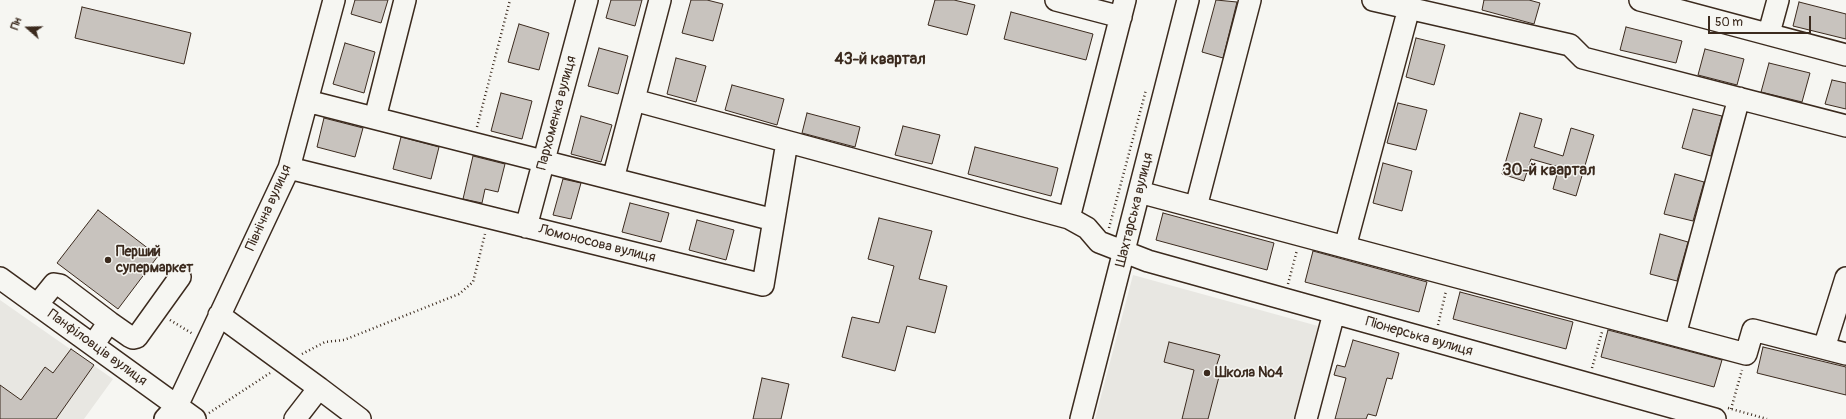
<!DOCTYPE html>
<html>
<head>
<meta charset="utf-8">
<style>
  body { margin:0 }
  #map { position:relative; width:1846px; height:419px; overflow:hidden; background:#f6f6f2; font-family:Pangolin,sans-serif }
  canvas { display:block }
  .north { position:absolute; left:8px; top:8px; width:40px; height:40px; -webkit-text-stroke:3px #f6f6f2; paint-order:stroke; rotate:290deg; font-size:11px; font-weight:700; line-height:16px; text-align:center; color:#3b2a1e }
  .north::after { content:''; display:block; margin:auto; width:14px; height:18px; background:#3b2a1e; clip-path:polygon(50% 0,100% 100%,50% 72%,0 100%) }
  .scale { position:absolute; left:1708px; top:16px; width:103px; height:18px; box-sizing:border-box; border:2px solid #3b2a1e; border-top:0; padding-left:5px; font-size:12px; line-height:14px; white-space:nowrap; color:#3b2a1e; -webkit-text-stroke:3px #f6f6f2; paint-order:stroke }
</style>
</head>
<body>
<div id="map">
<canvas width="1846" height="419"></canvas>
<div class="north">Пн</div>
<div class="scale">50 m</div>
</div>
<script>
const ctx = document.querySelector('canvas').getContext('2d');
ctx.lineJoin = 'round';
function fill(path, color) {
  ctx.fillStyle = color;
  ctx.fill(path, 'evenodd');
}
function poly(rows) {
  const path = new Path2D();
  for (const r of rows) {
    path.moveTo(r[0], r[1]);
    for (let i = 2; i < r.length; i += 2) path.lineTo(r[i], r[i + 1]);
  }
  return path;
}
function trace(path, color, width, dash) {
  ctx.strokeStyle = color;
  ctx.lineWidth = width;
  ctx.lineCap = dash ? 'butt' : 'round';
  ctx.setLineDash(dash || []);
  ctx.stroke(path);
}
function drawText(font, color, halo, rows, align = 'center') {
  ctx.font = font + ' Pangolin,sans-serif';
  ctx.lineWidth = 3;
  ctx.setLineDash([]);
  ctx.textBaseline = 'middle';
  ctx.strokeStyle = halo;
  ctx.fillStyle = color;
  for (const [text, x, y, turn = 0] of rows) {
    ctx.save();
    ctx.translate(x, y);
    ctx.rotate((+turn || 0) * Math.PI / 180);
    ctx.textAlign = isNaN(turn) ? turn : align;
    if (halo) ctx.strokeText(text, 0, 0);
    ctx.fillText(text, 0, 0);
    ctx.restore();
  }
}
fill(poly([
  [1133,275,1318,326,1295,419,1095,419],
  [0,300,113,379,84,419,0,419]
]), '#e8e7e2');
const building = poly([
  [355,0,388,0,381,23,351,14,355,0],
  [611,0,642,0,635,26,606,18,611,0],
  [691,0,707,0,723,4,713,41,682,33,691,0],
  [935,0,954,0,975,5,967,35,928,25,935,0],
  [1216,0,1237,2,1223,58,1202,52,1216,0],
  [1484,0,1529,0,1540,3,1534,24,1482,10,1484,0],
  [1799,2,1846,14,1846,39,1793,26,1799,2],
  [82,7,191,33,184,64,75,38,82,7],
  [1011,12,1093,34,1086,60,1004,39,1011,12],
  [519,24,549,33,539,70,508,62,519,24],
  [1626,27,1682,41,1676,63,1620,50,1626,27],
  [1416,38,1445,45,1434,85,1406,77,1416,38],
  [345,43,375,52,364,93,333,84,345,43],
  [599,48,628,56,618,94,588,86,599,48],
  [1705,49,1744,59,1737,85,1698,75,1705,49],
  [676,58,706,66,696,102,667,94,676,58],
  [1769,63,1810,73,1802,102,1761,92,1769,63],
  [1832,80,1846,83,1846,109,1825,104,1832,80],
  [732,85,784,99,777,125,725,110,732,85],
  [501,93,532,101,522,139,491,131,501,93],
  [1398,103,1427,110,1416,150,1387,143,1398,103],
  [1693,109,1722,116,1711,156,1682,148,1693,109],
  [807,113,860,127,855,147,802,133,807,113],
  [1520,113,1542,119,1534,147,1563,156,1571,128,1594,135,1576,196,1553,189,1559,167,1531,159,1524,181,1502,174,1520,113],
  [581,116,612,125,601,162,571,154,581,116],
  [324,118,363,128,355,157,317,147,324,118],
  [903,126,940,135,932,164,895,155,903,126],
  [401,137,439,147,431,179,393,169,401,137],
  [975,147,1058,168,1051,196,968,174,975,147],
  [473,156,505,164,498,192,485,189,482,203,463,199,473,156],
  [1383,163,1412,171,1402,211,1373,203,1383,163],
  [1675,174,1704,182,1693,221,1664,214,1675,174],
  [563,179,581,183,571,219,553,215,563,179],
  [630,203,669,213,661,242,622,232,630,203],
  [98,210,158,256,118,309,57,263,98,210],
  [1163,213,1274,243,1267,270,1156,240,1163,213],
  [879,218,932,231,919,279,947,286,935,333,907,326,895,371,842,357,852,317,879,323,894,266,868,259,879,218],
  [697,220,734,230,726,260,689,250,697,220],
  [1660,234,1688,242,1677,281,1650,274,1660,234],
  [1313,251,1427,282,1419,312,1305,282,1313,251],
  [1460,292,1573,322,1566,349,1453,319,1460,292],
  [1608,330,1722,360,1714,387,1601,357,1608,330],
  [1353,340,1399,353,1392,379,1387,378,1376,416,1368,414,1366,419,1335,419,1346,378,1334,375,1337,365,1345,367,1353,340],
  [1169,342,1220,355,1216,367,1221,369,1208,419,1182,419,1194,370,1164,362,1169,342],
  [1763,347,1846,367,1846,395,1757,373,1763,347],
  [71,349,94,365,56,419,0,419,0,385,21,400,45,367,53,373,71,349],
  [762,378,789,384,781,419,753,419,762,378]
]);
fill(building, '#c8c3be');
trace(building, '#3b2a1e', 1);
const minor = poly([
  [1056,0,1121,17],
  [1373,0,1570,45,1583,58,1846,126],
  [1640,0,1846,55],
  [1769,33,1778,0],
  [634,100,1069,218,1087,228,1099,242,1148,261,1715,419],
  [307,101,774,220],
  [375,118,405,0],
  [289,168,763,285,787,142],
  [613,179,660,0],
  [1139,192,1746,354,1753,330,1846,354],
  [1196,207,1250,0],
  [1069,218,1125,0],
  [526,227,587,0],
  [1345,247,1409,8],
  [0,278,195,419],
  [37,305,54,284,60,285,109,322],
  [219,315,319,388],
  [1675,335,1739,98],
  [93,345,109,322,129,336,133,338,137,337,180,277],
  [1824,348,1846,278],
  [165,419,177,406,289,168,334,0],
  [295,419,319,388,360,419],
  [1081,419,1188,0],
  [1306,419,1334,313]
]);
trace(minor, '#3b2a1e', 24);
trace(poly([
  [477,127,510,0],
  [1109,228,1146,90],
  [1288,284,1297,250],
  [170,320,193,334],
  [1438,325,1446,291],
  [302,354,325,342,344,340,459,294,473,282,485,234],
  [1592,368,1602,332],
  [1728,408,1767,419],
  [1731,409,1742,370],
  [209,413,270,373]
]), '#3b2a1e', 2.5, [1, 3]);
trace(minor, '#f6f6f2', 21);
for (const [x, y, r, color] of [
  [108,260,4,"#3b2a1e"],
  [1207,373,4,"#3b2a1e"]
]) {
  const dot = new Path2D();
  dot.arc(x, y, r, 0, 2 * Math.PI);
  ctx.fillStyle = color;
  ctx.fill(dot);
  trace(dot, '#f6f6f2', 1.5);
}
drawText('14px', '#3b2a1e', '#f6f6f2', [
  ["Пархоменка вулиця",557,113,-75],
  ["Північна вулиця",269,208,-66],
  ["Шахтарська вулиця",1135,210,-76],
  ["Ломоносова вулиця",597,244,14],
  ["Піонерська вулиця",1419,337,16],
  ["Панфіловців вулиця",97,348,36]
]);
drawText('bold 14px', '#3b2a1e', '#f6f6f2', [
  ["Перший",116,252],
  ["супермаркет",116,268],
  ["Школа №4",1215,373]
], 'left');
drawText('bold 16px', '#3b2a1e', '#f6f6f2', [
  ["43-й квартал",880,60],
  ["30-й квартал",1549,171]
]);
</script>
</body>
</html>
